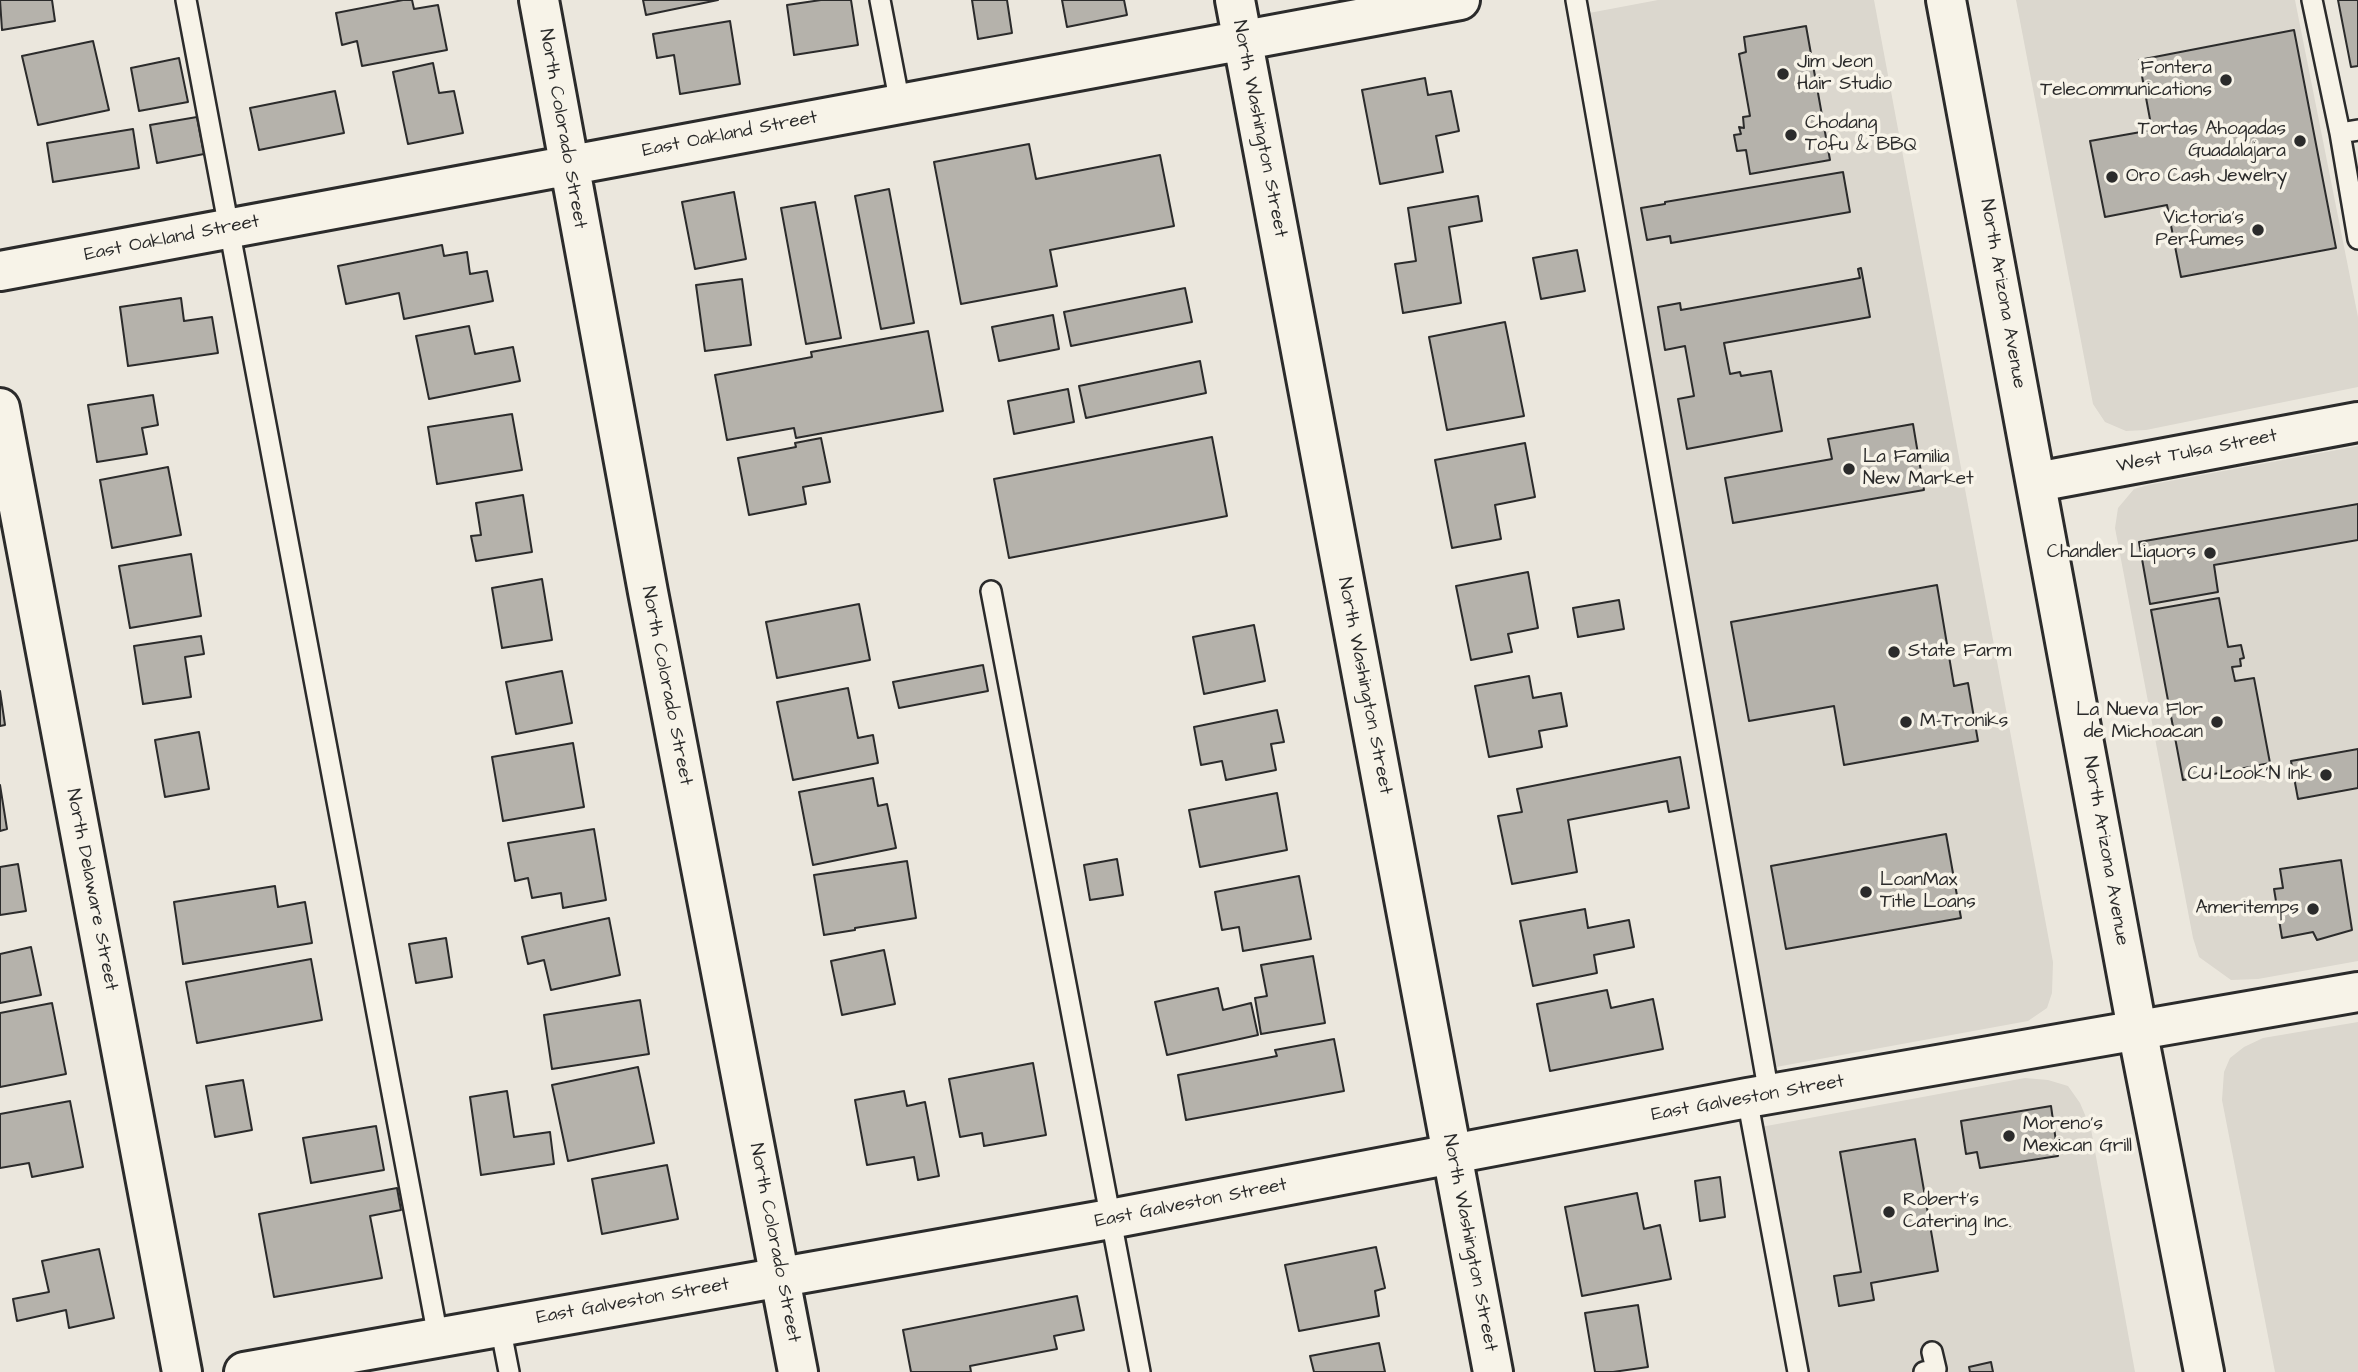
<!DOCTYPE html>
<html>
<head>
<meta charset="utf-8">
<style>
  body { margin:0 }
  canvas { display:block; background:#ebe7dd }
</style>
</head>
<body>
<canvas width="2358" height="1372"></canvas>
<script>
const ctx = document.querySelector('canvas').getContext('2d');
ctx.lineJoin = 'round';
function fill(path, color) {
  ctx.fillStyle = color;
  ctx.fill(path, 'evenodd');
}
function poly(rows) {
  const path = new Path2D();
  for (const r of rows) {
    path.moveTo(r[0], r[1]);
    for (let i = 2; i < r.length; i += 2) path.lineTo(r[i], r[i + 1]);
  }
  return path;
}
function trace(path, color, width, dash) {
  ctx.strokeStyle = color;
  ctx.lineWidth = width;
  ctx.lineCap = dash ? 'butt' : 'round';
  ctx.setLineDash(dash || []);
  ctx.stroke(path);
}
function drawText(font, color, halo, rows, align = 'center') {
  ctx.font = font + ' "Architects Daughter",sans-serif';
  ctx.lineWidth = 7;
  ctx.setLineDash([]);
  ctx.textBaseline = 'middle';
  ctx.strokeStyle = halo;
  ctx.fillStyle = color;
  for (const [text, x, y, turn = 0] of rows) {
    ctx.save();
    ctx.translate(x, y);
    ctx.rotate((+turn || 0) * Math.PI / 180);
    ctx.textAlign = isNaN(turn) ? turn : align;
    if (halo) ctx.strokeText(text, 0, 0);
    ctx.fillText(text, 0, 0);
    ctx.restore();
  }
}
fill(poly([
  [1658,0,1874,0,2053,962,2052,993,2047,1008,2028,1021,1776,1067,1589,13],
  [2016,0,2295,0,2358,317,2358,387,2146,430,2126,431,2105,422,2093,404],
  [2358,446,2358,961,2258,979,2231,980,2199,957,2193,938,2115,528,2118,508,2134,489,2148,485],
  [2358,1022,2358,1372,2275,1372,2222,1100,2224,1072,2230,1058,2244,1047,2263,1038],
  [2025,1078,2048,1080,2068,1086,2080,1103,2091,1129,2135,1372,1804,1372,1761,1127]
]), '#dbd7ce');
const building = poly([
  [0,0,52,0,55,21,2,30,0,0],
  [403,0,412,0,414,9,438,5,447,50,362,66,357,41,342,45,336,13,403,0],
  [643,0,718,0,646,15,643,0],
  [821,0,851,0,858,45,794,55,787,5,821,0],
  [972,0,1007,0,1012,33,978,39,972,0],
  [1062,0,1124,0,1127,15,1067,27,1062,0],
  [2338,0,2358,0,2358,66,2351,67,2338,0],
  [730,21,740,84,680,94,674,55,657,58,653,34,730,21],
  [1806,26,1830,160,1750,174,1746,150,1737,151,1734,135,1741,134,1739,127,1744,128,1743,117,1750,116,1739,54,1746,52,1744,37,1806,26],
  [2294,30,2336,248,2181,277,2167,205,2105,217,2090,141,2152,130,2139,60,2294,30],
  [93,41,109,110,38,125,22,56,93,41],
  [179,58,188,102,139,111,131,68,179,58],
  [433,63,439,93,454,91,463,133,408,144,393,72,433,63],
  [1425,78,1428,95,1451,91,1459,131,1436,136,1443,172,1380,184,1362,90,1425,78],
  [335,91,344,133,259,150,250,108,335,91],
  [197,117,204,154,157,163,150,125,197,117],
  [133,129,139,168,53,182,47,143,133,129],
  [1029,144,1036,179,1160,155,1174,226,1050,250,1057,286,961,304,934,162,1029,144],
  [1843,172,1850,212,1671,243,1670,236,1647,240,1641,208,1665,204,1665,202,1843,172],
  [889,189,914,323,881,329,855,196,889,189],
  [734,192,746,259,695,269,682,202,734,192],
  [1478,196,1482,221,1449,227,1461,303,1403,313,1395,264,1416,261,1408,208,1478,196],
  [815,202,841,338,806,344,781,208,815,202],
  [442,245,444,256,467,252,470,274,487,271,493,301,404,319,399,293,346,304,338,266,442,245],
  [1577,250,1585,291,1541,299,1533,258,1577,250],
  [1861,268,1870,317,1724,343,1730,374,1740,372,1741,376,1771,371,1782,431,1687,449,1678,399,1694,396,1685,346,1665,350,1658,307,1680,303,1681,310,1860,278,1858,269,1861,268],
  [742,279,751,345,705,351,696,285,742,279],
  [1185,288,1192,322,1071,346,1064,312,1185,288],
  [181,298,184,321,212,317,218,353,128,366,120,307,181,298],
  [1053,315,1059,349,999,361,992,327,1053,315],
  [1505,322,1524,416,1447,430,1429,337,1505,322],
  [469,326,475,354,513,347,520,381,429,399,416,336,469,326],
  [928,331,943,411,796,438,794,428,727,440,715,375,812,357,811,352,928,331],
  [1200,361,1206,393,1086,418,1079,386,1200,361],
  [1068,389,1074,422,1014,434,1008,401,1068,389],
  [153,395,158,425,142,428,147,454,97,462,88,405,153,395],
  [512,414,522,470,437,484,428,427,512,414],
  [1913,424,1924,490,1733,523,1725,478,1832,459,1828,439,1913,424],
  [1212,437,1227,516,1009,558,994,479,1212,437],
  [821,438,830,482,803,487,806,504,749,515,738,458,796,447,795,443,821,438],
  [1525,443,1535,497,1495,505,1501,539,1452,548,1435,460,1525,443],
  [168,467,181,535,112,548,100,480,168,467],
  [523,495,532,552,476,561,471,536,481,535,476,503,523,495],
  [2358,504,2358,540,2214,565,2218,592,2150,604,2139,542,2358,504],
  [191,554,201,616,130,628,119,566,191,554],
  [1528,572,1538,628,1508,634,1512,652,1471,660,1456,586,1528,572],
  [542,579,552,640,502,648,492,588,542,579],
  [1937,585,1954,686,1968,683,1978,741,1844,765,1834,706,1749,721,1731,622,1937,585],
  [2219,598,2228,647,2241,645,2244,658,2240,659,2241,666,2232,667,2235,681,2254,678,2270,763,2183,780,2151,610,2219,598],
  [1619,600,1624,629,1578,637,1573,608,1619,600],
  [859,604,870,660,777,678,766,622,859,604],
  [1254,625,1265,681,1204,694,1193,637,1254,625],
  [201,636,204,654,185,657,191,697,143,704,134,646,201,636],
  [983,665,988,691,899,708,893,682,983,665],
  [562,671,572,723,516,734,506,682,562,671],
  [1529,676,1533,698,1561,693,1567,726,1539,731,1542,747,1489,757,1475,686,1529,676],
  [848,688,858,738,873,735,878,763,793,780,777,702,848,688],
  [0,691,5,725,0,726,0,691],
  [1277,710,1284,742,1271,744,1276,770,1226,780,1222,761,1201,765,1194,727,1277,710],
  [199,732,209,789,165,797,155,740,199,732],
  [573,743,584,807,503,821,492,757,573,743],
  [2358,749,2358,788,2298,799,2291,761,2358,749],
  [1680,757,1689,808,1669,812,1667,801,1568,820,1577,872,1512,884,1498,816,1522,812,1517,789,1680,757],
  [873,778,878,806,887,804,896,848,813,865,799,792,873,778],
  [0,785,7,829,0,831,0,785],
  [1277,793,1287,850,1200,867,1189,810,1277,793],
  [594,829,606,900,563,908,561,893,532,898,528,878,515,881,508,843,594,829],
  [1946,834,1961,918,1786,949,1771,866,1946,834],
  [1117,859,1123,895,1090,900,1084,865,1117,859],
  [2341,860,2352,930,2317,940,2313,932,2282,938,2274,889,2283,888,2280,869,2341,860],
  [907,861,916,918,855,928,855,930,824,935,814,875,907,861],
  [18,864,26,911,0,915,0,867,18,864],
  [1299,876,1311,939,1243,951,1239,927,1222,930,1215,892,1299,876],
  [275,886,278,907,305,902,312,943,183,964,174,902,275,886],
  [1585,909,1588,928,1629,920,1634,947,1594,955,1597,973,1533,986,1520,921,1585,909],
  [609,918,620,975,551,990,544,960,528,964,522,937,609,918],
  [446,938,452,977,416,983,409,944,446,938],
  [31,947,41,995,0,1003,0,954,31,947],
  [884,950,895,1004,842,1015,831,961,884,950],
  [1313,956,1325,1023,1261,1034,1255,998,1267,996,1261,965,1313,956],
  [311,959,322,1020,197,1043,186,982,311,959],
  [1218,988,1223,1010,1251,1003,1258,1035,1167,1055,1155,1002,1218,988],
  [1607,990,1611,1008,1653,999,1663,1049,1550,1071,1537,1004,1607,990],
  [640,1000,649,1054,552,1069,544,1015,640,1000],
  [52,1003,66,1074,0,1087,0,1013,52,1003],
  [1334,1039,1344,1091,1186,1120,1178,1075,1277,1056,1275,1050,1334,1039],
  [1033,1063,1046,1135,984,1146,982,1133,960,1137,949,1079,1033,1063],
  [638,1067,654,1143,568,1161,552,1085,638,1067],
  [243,1080,252,1130,215,1137,206,1086,243,1080],
  [507,1091,514,1137,550,1132,554,1164,481,1175,470,1097,507,1091],
  [904,1091,907,1106,925,1102,939,1176,918,1180,914,1157,867,1165,855,1100,904,1091],
  [70,1101,83,1167,32,1177,29,1163,0,1168,0,1114,70,1101],
  [2051,1106,2058,1156,1980,1168,1977,1152,1966,1154,1961,1121,2051,1106],
  [376,1126,384,1170,311,1183,303,1138,376,1126],
  [1915,1139,1938,1271,1871,1283,1874,1300,1839,1306,1834,1276,1861,1272,1840,1152,1915,1139],
  [667,1165,678,1219,602,1234,592,1179,667,1165],
  [1720,1177,1725,1217,1700,1221,1695,1181,1720,1177],
  [397,1188,401,1210,370,1216,382,1278,274,1297,259,1214,397,1188],
  [1637,1193,1644,1229,1660,1225,1671,1279,1582,1296,1565,1207,1637,1193],
  [1376,1247,1385,1288,1375,1291,1379,1316,1299,1331,1285,1265,1376,1247],
  [99,1249,114,1318,69,1328,66,1310,17,1321,13,1299,49,1292,42,1261,99,1249],
  [1077,1296,1084,1330,1054,1336,1057,1349,970,1366,971,1372,911,1372,903,1330,1077,1296],
  [1638,1305,1648,1367,1613,1372,1595,1372,1585,1313,1638,1305],
  [1379,1343,1385,1372,1314,1372,1310,1356,1379,1343],
  [1991,1362,1993,1372,1970,1372,1969,1367,1991,1362]
]);
fill(building, '#b5b2ab');
trace(building, '#2b2b2b', 2);
const lane = poly([
  [186,0,438,1337],
  [880,0,900,104],
  [1576,0,1769,1094],
  [2312,0,2340,133,2358,239],
  [2340,133,2358,130],
  [991,591,1140,1372],
  [1747,1098,1798,1372],
  [500,1326,509,1372],
  [1924,1372,1936,1369,1932,1352]
]);
const street = poly([
  [539,0,648,592,798,1372],
  [1235,0,1493,1372],
  [0,271,1460,0],
  [0,408,182,1372],
  [2037,482,2358,422]
]);
const secondary = poly([
  [244,1372,1110,1219,1747,1098,2358,992]
]);
const primary = poly([
  [1946,0,2137,1029,2204,1372]
]);
trace(lane, '#2b2b2b', 24);
trace(street, '#2b2b2b', 44);
trace(secondary, '#2b2b2b', 44);
trace(primary, '#2b2b2b', 44);
trace(lane, '#f7f3e8', 19);
trace(street, '#f7f3e8', 38);
trace(secondary, '#f7f3e8', 38);
trace(primary, '#f7f3e8', 38);
for (const [x, y, r, color] of [
  [1783,74,7,"#2b2b2b"],
  [2226,80,7,"#2b2b2b"],
  [1791,135,7,"#2b2b2b"],
  [2300,141,7,"#2b2b2b"],
  [2112,177,7,"#2b2b2b"],
  [2258,230,7,"#2b2b2b"],
  [1849,469,7,"#2b2b2b"],
  [2210,553,7,"#2b2b2b"],
  [1894,652,7,"#2b2b2b"],
  [1906,722,7,"#2b2b2b"],
  [2217,722,7,"#2b2b2b"],
  [2326,775,7,"#2b2b2b"],
  [1866,892,7,"#2b2b2b"],
  [2313,909,7,"#2b2b2b"],
  [2009,1136,7,"#2b2b2b"],
  [1889,1212,7,"#2b2b2b"]
]) {
  const dot = new Path2D();
  dot.arc(x, y, r, 0, 2 * Math.PI);
  ctx.fillStyle = color;
  ctx.fill(dot);
  trace(dot, '#f7f3e8', 2.5);
}
drawText('19px', '#2b2b2b', '#f7f3e8', [
  ["Jim Jeon",1797,63],
  ["Hair Studio",1797,85],
  ["Fontera",2212,69,"right"],
  ["Telecommunications",2212,91,"right"],
  ["Chodang",1805,124],
  ["Tofu & BBQ",1805,146],
  ["Tortas Ahogadas",2286,130,"right"],
  ["Guadalajara",2286,152,"right"],
  ["Oro Cash Jewelry",2126,177],
  ["Victoria’s",2244,219,"right"],
  ["Perfumes",2244,241,"right"],
  ["La Familia",1863,458],
  ["New Market",1863,480],
  ["Chandler Liquors",2196,553,"right"],
  ["State Farm",1908,652],
  ["La Nueva Flor",2203,711,"right"],
  ["de Michoacan",2203,733,"right"],
  ["M-Troniks",1920,722],
  ["CU Look'N Ink",2312,775,"right"],
  ["LoanMax",1880,881],
  ["Title Loans",1880,903],
  ["Ameritemps",2299,909,"right"],
  ["Moreno's",2023,1125],
  ["Mexican Grill",2023,1147],
  ["Robert's",1903,1201],
  ["Catering Inc.",1903,1223]
], 'left');
drawText('19px', '#2b2b2b', '#f7f3e8', [
  ["North Colorado Street",562,129,80],
  ["North Washington Street",1259,129,79],
  ["East Oakland Street",730,135,-11],
  ["East Oakland Street",172,239,-11],
  ["North Arizona Avenue",2002,294,80],
  ["West Tulsa Street",2197,452,-11],
  ["North Colorado Street",666,686,79],
  ["North Washington Street",1364,686,79],
  ["North Arizona Avenue",2105,851,80],
  ["North Delaware Street",91,890,79],
  ["East Galveston Street",1748,1099,-10],
  ["East Galveston Street",1191,1204,-11],
  ["North Colorado Street",774,1243,79],
  ["North Washington Street",1469,1243,79],
  ["East Galveston Street",633,1302,-10]
]);
</script>
</body>
</html>
